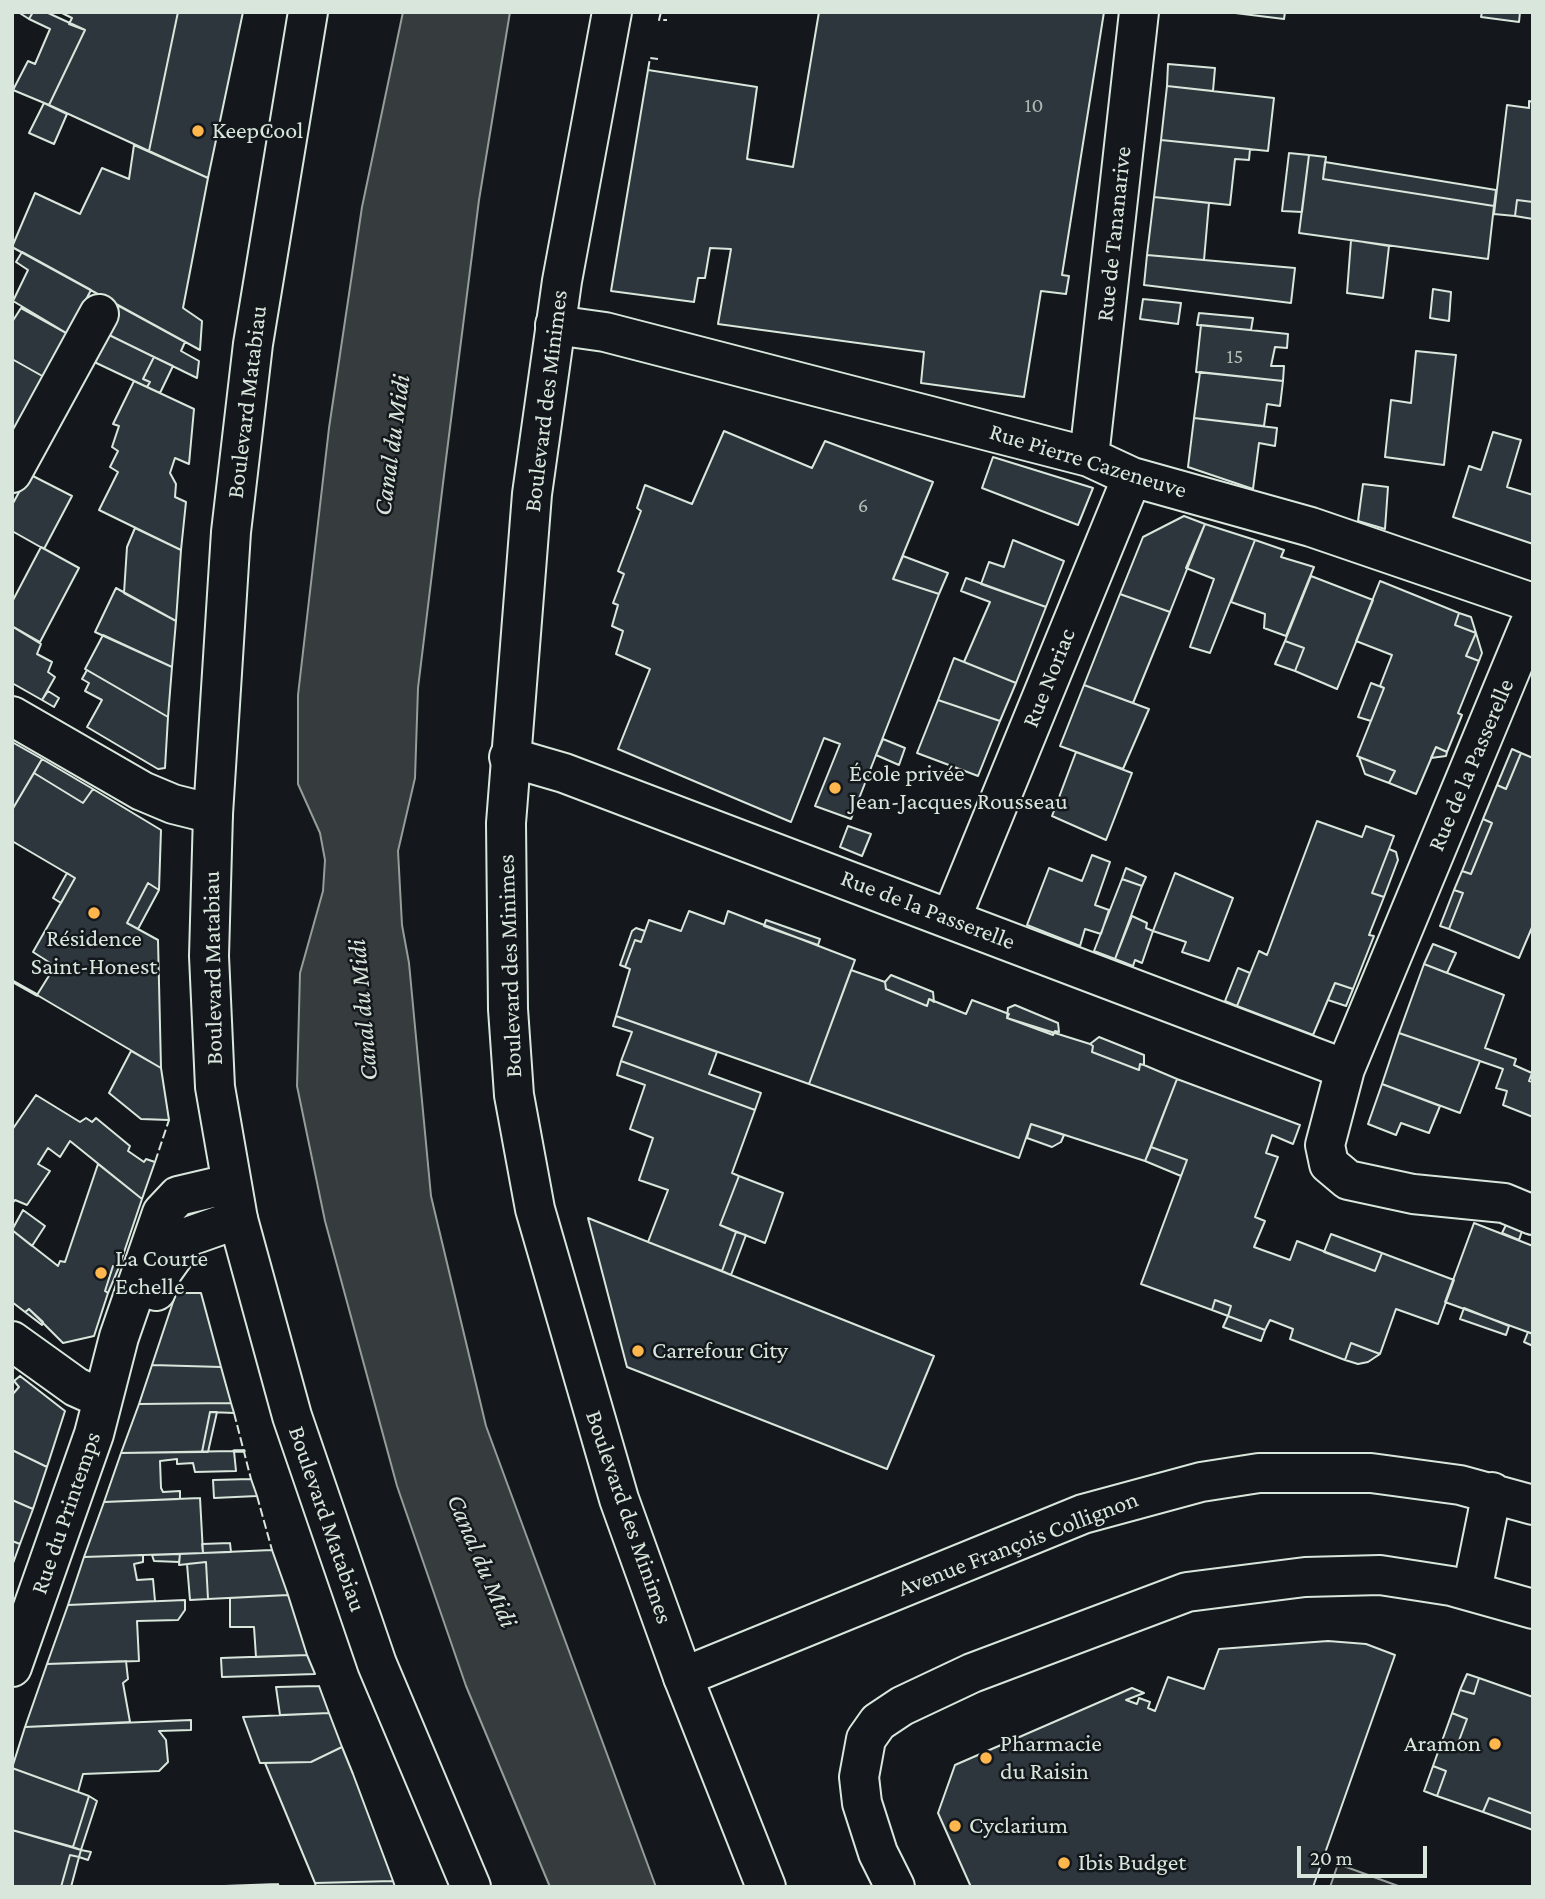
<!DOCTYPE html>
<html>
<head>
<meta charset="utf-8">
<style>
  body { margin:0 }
  #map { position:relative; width:1545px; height:1899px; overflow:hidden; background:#14181c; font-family:"Crimson Pro",serif }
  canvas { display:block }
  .frame { position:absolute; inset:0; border:14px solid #d8e6dc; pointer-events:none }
  .scale { position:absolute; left:1297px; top:1846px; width:130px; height:32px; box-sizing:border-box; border:4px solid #d8e6dc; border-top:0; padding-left:9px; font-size:21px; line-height:24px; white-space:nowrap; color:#d8e6dc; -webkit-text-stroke:5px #14181c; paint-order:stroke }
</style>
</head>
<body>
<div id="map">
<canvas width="1545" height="1899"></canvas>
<div class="frame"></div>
<div class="scale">20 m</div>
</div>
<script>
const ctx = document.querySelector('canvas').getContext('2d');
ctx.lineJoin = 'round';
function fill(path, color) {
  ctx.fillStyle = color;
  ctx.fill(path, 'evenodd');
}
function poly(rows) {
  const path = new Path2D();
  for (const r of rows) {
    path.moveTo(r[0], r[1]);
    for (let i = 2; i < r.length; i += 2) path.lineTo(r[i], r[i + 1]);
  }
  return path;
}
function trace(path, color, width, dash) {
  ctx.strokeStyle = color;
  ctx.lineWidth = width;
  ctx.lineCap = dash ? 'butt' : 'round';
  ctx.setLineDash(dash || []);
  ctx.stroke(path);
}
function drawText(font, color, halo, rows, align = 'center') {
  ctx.font = font + ' "Crimson Pro",serif';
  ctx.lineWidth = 5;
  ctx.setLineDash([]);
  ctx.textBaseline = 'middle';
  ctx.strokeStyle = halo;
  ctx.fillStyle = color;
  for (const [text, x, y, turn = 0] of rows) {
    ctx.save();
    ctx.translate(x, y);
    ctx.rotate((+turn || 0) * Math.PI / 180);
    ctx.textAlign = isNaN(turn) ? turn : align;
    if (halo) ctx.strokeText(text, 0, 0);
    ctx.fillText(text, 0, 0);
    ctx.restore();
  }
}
const parking = poly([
  [1338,1864,1401,1887,1330,1887,1338,1864]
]);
fill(parking, '#24282b');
trace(parking, '#939e99', 2);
const water = poly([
  [403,12,510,12,479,200,445,467,418,688,415,778,398,851,402,925,409,963,431,1196,486,1426,656,1887,550,1887,466,1686,397,1486,325,1221,297,1086,300,973,323,891,325,860,320,833,298,784,298,695,329,428,362,207,403,12]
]);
fill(water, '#363b3e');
trace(water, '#939e99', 2);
const building = poly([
  [18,12,33,12,29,19,18,12],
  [33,12,46,12,85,30,49,105,13,90,28,61,35,64,50,29,29,19,33,12],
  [60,12,178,12,149,151,49,105,85,30,69,24,72,18,60,12],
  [178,12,243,12,208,178,149,151,178,12],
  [819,12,1104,12,1062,275,1069,276,1066,294,1041,291,1024,397,921,383,924,352,718,324,731,249,710,248,705,278,698,278,694,302,611,291,648,70,757,87,747,159,793,167,819,12],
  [1227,12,1285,12,1284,19,1227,12],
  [1482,12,1520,12,1519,22,1481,17,1482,12],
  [1168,64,1215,68,1213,91,1167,86,1168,64],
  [1167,86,1274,98,1268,151,1161,140,1167,86],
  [1529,101,1533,102,1533,202,1517,200,1515,216,1494,214,1507,105,1529,108,1529,101],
  [44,103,67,114,54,144,29,133,44,103],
  [1161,140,1250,149,1249,160,1235,159,1230,205,1154,197,1161,140],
  [134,145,208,178,183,308,202,321,200,350,12,247,35,193,80,214,102,168,129,179,134,145],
  [1289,153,1309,155,1302,212,1282,211,1289,153],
  [1309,155,1326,157,1323,179,1494,206,1488,259,1299,233,1309,155],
  [1325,162,1496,190,1494,206,1323,179,1325,162],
  [1154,197,1209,203,1204,260,1147,255,1154,197],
  [1517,200,1533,202,1533,219,1515,216,1517,200],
  [1351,240,1389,246,1383,298,1347,293,1351,240],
  [22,252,91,290,68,334,13,301,28,270,16,262,22,252],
  [1147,255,1295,268,1291,303,1144,285,1147,255],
  [1433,289,1451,292,1449,321,1430,318,1433,289],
  [1143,299,1181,303,1178,324,1140,319,1143,299],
  [119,306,185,342,181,351,199,361,197,378,105,333,119,306],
  [21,308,68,334,44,377,12,359,12,322,21,308],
  [1199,313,1253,318,1251,330,1197,325,1199,313],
  [1201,325,1288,334,1287,348,1275,347,1271,366,1284,366,1283,381,1196,372,1201,325],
  [105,333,154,357,143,379,150,382,147,387,90,360,105,333],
  [1416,351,1456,355,1444,465,1385,457,1391,400,1411,403,1416,351],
  [154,357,173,366,160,393,147,387,150,382,143,379,154,357],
  [12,359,44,377,12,436,12,359],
  [1200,372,1283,381,1280,406,1267,404,1264,426,1194,418,1200,372],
  [134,381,194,409,189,464,175,458,170,473,176,484,175,497,186,502,181,550,99,510,118,472,110,467,118,451,112,447,119,426,113,424,134,381],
  [1194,418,1277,428,1275,446,1259,443,1253,489,1188,467,1194,418],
  [724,431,812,468,825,441,933,482,893,579,939,594,851,819,815,806,840,744,824,738,791,822,618,749,650,669,616,654,623,631,612,626,618,605,613,603,624,574,618,571,641,511,637,508,645,485,692,504,724,431],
  [1493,432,1521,440,1507,487,1533,495,1533,544,1453,517,1469,466,1481,470,1493,432],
  [993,457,1093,488,1078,525,982,488,993,457],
  [29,474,72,496,44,549,12,531,12,505,29,474],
  [1363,484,1388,487,1385,529,1358,521,1363,484],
  [1184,516,1205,524,1170,612,1120,594,1143,537,1184,516],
  [1205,524,1255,540,1210,653,1190,647,1214,579,1186,568,1205,524],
  [135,528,181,550,176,621,124,593,127,547,135,528],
  [1013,540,1064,561,1046,607,981,584,989,562,1004,567,1013,540],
  [1255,540,1284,550,1281,557,1314,567,1286,636,1264,628,1265,614,1231,602,1255,540],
  [41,547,79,568,40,642,12,626,12,602,41,547],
  [903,556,948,573,939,594,893,579,903,556],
  [1311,576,1373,600,1337,689,1295,671,1304,648,1285,641,1311,576],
  [966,578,1046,607,1016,683,964,662,990,602,961,591,966,578],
  [1380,581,1459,613,1455,625,1476,633,1466,656,1479,661,1458,713,1462,715,1447,752,1436,747,1416,794,1389,783,1395,771,1357,756,1384,688,1380,686,1392,655,1356,641,1380,581],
  [116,588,176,621,172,667,95,632,116,588],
  [1120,594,1170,612,1133,703,1084,685,1120,594],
  [1459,613,1471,617,1476,633,1455,625,1459,613],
  [13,627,41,644,37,654,52,662,48,672,55,677,42,700,12,683,13,627],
  [1476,633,1482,653,1479,661,1466,656,1476,633],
  [103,635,172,667,168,717,85,669,103,635],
  [1285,641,1304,648,1295,671,1275,664,1285,641],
  [954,658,1016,683,1000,721,938,700,954,658],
  [87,670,168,717,165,768,158,769,87,727,102,700,85,691,89,683,82,679,87,670],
  [1371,683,1384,688,1371,721,1358,717,1371,683],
  [1084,685,1149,709,1123,769,1060,746,1084,685],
  [48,691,59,698,54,707,42,700,48,691],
  [938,700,1000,721,978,776,917,753,938,700],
  [883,739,905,748,899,765,876,755,883,739],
  [12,742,42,759,12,810,12,742],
  [1436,747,1447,752,1446,756,1431,758,1436,747],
  [1512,749,1521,753,1506,789,1497,785,1512,749],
  [1076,752,1132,773,1106,840,1052,816,1076,752],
  [1521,753,1533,758,1533,925,1519,958,1449,929,1463,893,1454,890,1462,871,1471,874,1492,823,1483,819,1497,785,1506,789,1521,753],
  [1359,757,1395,771,1389,783,1365,774,1359,757],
  [42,759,93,789,83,803,34,773,42,759],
  [34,773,83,803,93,789,161,830,159,890,148,883,127,923,158,940,161,1068,37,995,55,966,33,952,75,878,12,841,12,810,34,773],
  [1483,819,1492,823,1471,874,1462,871,1483,819],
  [1317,821,1362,837,1366,826,1394,836,1372,893,1384,897,1369,935,1374,936,1353,989,1335,983,1313,1035,1237,1006,1259,951,1267,955,1317,821],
  [848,826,871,834,862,856,840,847,848,826],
  [1389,849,1396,852,1398,860,1384,897,1372,893,1389,849],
  [1092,855,1110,862,1095,905,1109,910,1101,934,1085,929,1080,946,1027,925,1049,868,1082,881,1092,855],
  [1126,868,1146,877,1142,886,1122,879,1126,868],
  [67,873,75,878,61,903,53,898,67,873],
  [1175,873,1233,898,1209,961,1182,952,1186,942,1153,931,1175,873],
  [1122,879,1142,886,1115,959,1094,951,1122,879],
  [148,883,159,890,138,929,127,923,148,883],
  [1454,890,1463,893,1449,929,1440,926,1454,890],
  [689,911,724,924,728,911,855,960,809,1084,616,1016,630,969,625,967,635,940,641,942,649,920,681,931,689,911],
  [1132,916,1147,923,1146,928,1153,931,1142,963,1135,960,1133,966,1115,959,1132,916],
  [766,920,820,939,818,945,764,926,766,920],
  [636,928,645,931,641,942,635,940,625,967,620,965,632,931,636,928],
  [1433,944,1456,953,1447,973,1424,964,1433,944],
  [1424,964,1504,995,1485,1048,1516,1059,1514,1065,1532,1073,1529,1081,1533,1082,1533,1117,1503,1105,1507,1091,1496,1088,1503,1069,1399,1033,1424,964],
  [1238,968,1250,973,1237,1006,1225,1001,1238,968],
  [851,970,885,982,886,989,927,1006,929,999,966,1014,972,1000,1009,1014,1007,1018,1090,1044,1093,1046,1092,1052,1139,1070,1140,1064,1144,1065,1177,1079,1145,1161,1031,1124,1019,1158,809,1084,851,970],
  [891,975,933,992,934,1002,929,999,927,1006,886,989,885,982,891,975],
  [1335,983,1353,989,1346,1006,1328,1000,1335,983],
  [1015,1005,1058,1023,1059,1032,1055,1031,1053,1035,1007,1018,1008,1008,1015,1005],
  [616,1016,717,1052,709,1074,761,1093,755,1110,621,1061,632,1032,613,1026,616,1016],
  [1399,1033,1480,1061,1460,1113,1382,1084,1399,1033],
  [1099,1037,1144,1055,1144,1065,1140,1064,1139,1070,1092,1052,1093,1046,1090,1044,1099,1037],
  [131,1051,161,1068,169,1120,141,1119,109,1093,131,1051],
  [621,1061,755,1110,732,1173,739,1176,720,1225,736,1232,722,1271,648,1242,668,1190,639,1180,653,1138,630,1129,645,1085,617,1075,621,1061],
  [1177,1079,1300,1125,1293,1144,1272,1135,1266,1153,1278,1157,1255,1217,1265,1221,1254,1247,1290,1260,1297,1241,1375,1271,1382,1253,1454,1280,1438,1324,1396,1309,1380,1354,1351,1343,1345,1360,1290,1339,1293,1329,1270,1320,1265,1330,1228,1316,1231,1306,1215,1300,1212,1310,1141,1284,1187,1160,1151,1147,1177,1079],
  [1382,1084,1440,1106,1429,1133,1401,1123,1396,1135,1368,1124,1382,1084],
  [36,1095,80,1122,86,1118,92,1122,96,1118,130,1146,128,1151,144,1162,146,1159,155,1162,142,1199,70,1141,60,1157,48,1148,38,1164,50,1171,27,1205,15,1200,12,1204,12,1130,36,1095],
  [1031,1124,1064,1135,1061,1142,1052,1147,1027,1138,1031,1124],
  [1151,1147,1187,1160,1181,1176,1145,1161,1151,1147],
  [98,1164,142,1199,119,1267,113,1266,105,1291,108,1293,94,1336,63,1343,29,1309,25,1312,12,1302,12,1230,58,1266,60,1261,65,1262,98,1164],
  [739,1176,783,1193,765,1243,720,1225,739,1176],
  [23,1210,45,1226,32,1246,12,1230,23,1210],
  [588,1218,934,1356,887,1469,627,1367,588,1218],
  [1474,1223,1533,1246,1533,1334,1445,1302,1474,1223],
  [1506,1225,1522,1231,1519,1240,1502,1233,1506,1225],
  [736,1232,746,1235,731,1275,722,1271,736,1232],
  [1331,1234,1382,1253,1375,1271,1324,1252,1331,1234],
  [113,1266,119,1267,108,1293,105,1291,113,1266],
  [176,1293,201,1293,221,1367,152,1365,176,1293],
  [1215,1300,1231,1306,1228,1316,1212,1310,1215,1300],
  [1464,1308,1509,1326,1506,1335,1460,1319,1464,1308],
  [29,1309,43,1322,42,1325,25,1312,29,1309],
  [1228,1316,1265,1330,1261,1341,1223,1327,1228,1316],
  [1528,1332,1533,1334,1533,1346,1524,1342,1528,1332],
  [1351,1343,1380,1354,1368,1362,1358,1364,1345,1360,1351,1343],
  [152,1365,221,1367,231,1403,139,1404,152,1365],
  [20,1376,65,1411,47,1467,12,1450,12,1395,19,1387,14,1381,20,1376],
  [231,1403,234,1413,210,1412,202,1452,121,1453,139,1404,231,1403],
  [210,1412,217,1412,208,1452,202,1452,210,1412],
  [12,1450,47,1467,33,1509,12,1500,12,1450],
  [234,1451,236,1471,195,1472,193,1463,177,1464,177,1459,160,1461,161,1488,163,1492,180,1491,180,1499,104,1502,121,1453,234,1451],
  [251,1479,257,1496,214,1498,213,1480,251,1479],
  [200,1498,203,1553,84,1557,104,1502,200,1498],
  [12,1500,33,1509,20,1544,12,1541,12,1500],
  [12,1541,20,1544,12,1566,12,1541],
  [230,1543,231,1552,203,1553,202,1544,230,1543],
  [272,1550,288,1595,208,1599,206,1562,179,1565,180,1554,272,1550],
  [180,1554,179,1562,154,1561,152,1555,180,1554],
  [143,1555,143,1562,134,1564,137,1580,153,1579,155,1601,68,1605,84,1557,143,1555],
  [206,1562,208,1599,190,1600,187,1564,206,1562],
  [288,1595,307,1655,256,1657,254,1627,230,1627,230,1598,288,1595],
  [185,1600,185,1610,178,1620,137,1621,139,1661,47,1664,68,1605,185,1600],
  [1328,1641,1366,1644,1395,1655,1313,1887,971,1887,938,1813,955,1765,1132,1688,1144,1693,1126,1700,1137,1704,1139,1698,1150,1702,1148,1708,1155,1711,1168,1677,1204,1689,1219,1649,1328,1641],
  [307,1655,315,1674,222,1677,221,1658,307,1655],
  [126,1661,128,1679,123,1683,130,1722,25,1727,47,1664,126,1661],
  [1467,1674,1479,1678,1474,1694,1460,1690,1467,1674],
  [1479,1678,1533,1697,1533,1814,1489,1798,1483,1812,1437,1796,1446,1771,1433,1766,1442,1741,1457,1746,1467,1719,1452,1713,1460,1690,1474,1694,1479,1678],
  [319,1686,329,1713,280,1715,276,1687,319,1686],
  [329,1713,342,1747,311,1762,260,1763,243,1717,329,1713],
  [1452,1713,1467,1719,1457,1746,1442,1741,1452,1713],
  [191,1720,191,1730,159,1731,166,1740,168,1762,159,1771,83,1774,78,1792,12,1768,25,1727,191,1720],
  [342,1747,353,1774,393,1881,315,1883,265,1763,311,1762,342,1747],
  [1433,1766,1446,1771,1437,1796,1424,1791,1433,1766],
  [12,1768,89,1796,73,1847,12,1830,12,1768],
  [89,1796,97,1801,81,1850,73,1847,89,1796],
  [1489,1798,1533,1814,1533,1830,1483,1812,1489,1798],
  [12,1830,81,1850,79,1857,70,1855,61,1887,12,1887,12,1830],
  [81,1850,91,1852,88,1860,79,1857,81,1850],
  [70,1855,79,1857,71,1887,61,1887,70,1855],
  [393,1881,395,1887,316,1887,315,1883,393,1881],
  [278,1884,279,1887,198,1887,278,1884]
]);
fill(building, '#2c363c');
trace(building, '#d8e6dc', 2);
const minor = poly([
  [555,325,605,332,1089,457,1132,477,1311,527,1533,603],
  [1089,457,1139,12],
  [12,473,99,314],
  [1533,616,1345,1069,1325,1145,1329,1164,1348,1180,1413,1194,1504,1203,1533,1215],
  [12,716,142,791,173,804,213,814],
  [509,757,564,773,1345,1069],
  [951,919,1132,477],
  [156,1291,162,1272,187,1237,238,1219],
  [12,1341,76,1387,103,1399],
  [1472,1591,1492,1492],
  [12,1667,94,1434,119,1337,162,1213,178,1196,229,1184],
  [683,1677,1083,1514,1201,1482,1259,1473,1371,1473,1460,1485,1533,1505],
  [895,1887,878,1853,862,1803,859,1777,866,1739,878,1722,902,1706,972,1673,1187,1592,1305,1577,1380,1575,1451,1586,1533,1609]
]);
const major = poly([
  [308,12,253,344,231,532,213,814,209,956,215,1087,238,1219,292,1416,377,1664,471,1887],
  [612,12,562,281,532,494,506,823,508,1009,514,1095,535,1209,619,1499,683,1677,766,1887]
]);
trace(minor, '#d8e6dc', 42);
trace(major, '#d8e6dc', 42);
trace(minor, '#14181c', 38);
trace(major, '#14181c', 38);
trace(poly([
  [661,12,659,20,667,20],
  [648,70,650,58,658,59],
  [155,1162,169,1120],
  [234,1413,251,1479],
  [257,1496,272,1550]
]), '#d8e6dc', 2, [9, 3.5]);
trace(poly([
  [12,981,37,995],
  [234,1451,244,1451]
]), '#d8e6dc', 3.5);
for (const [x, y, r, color] of [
  [198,131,7,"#ffb74d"],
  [835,788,7,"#ffb74d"],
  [94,913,7,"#ffb74d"],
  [101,1273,7,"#ffb74d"],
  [638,1351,7,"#ffb74d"],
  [1495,1744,7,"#ffb74d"],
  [986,1758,7,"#ffb74d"],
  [955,1826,7,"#ffb74d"],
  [1064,1863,7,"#ffb74d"]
]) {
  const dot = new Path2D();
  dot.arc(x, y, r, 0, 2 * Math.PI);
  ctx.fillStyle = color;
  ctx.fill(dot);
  trace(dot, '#14181c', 2.5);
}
drawText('21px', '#adbab4', null, [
  ["10",1034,106],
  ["15",1235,357],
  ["6",863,506]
]);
drawText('24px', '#d8e6dc', '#14181c', [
  ["KeepCool",212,131],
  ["École privée",849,774],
  ["Jean-Jacques Rousseau",849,802],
  ["Résidence",94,939,"center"],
  ["Saint-Honest",94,967,"center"],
  ["La Courte",115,1259],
  ["Echelle",115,1287],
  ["Carrefour City",652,1351],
  ["Pharmacie",1000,1744],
  ["du Raisin",1000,1772],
  ["Aramon",1481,1744,"right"],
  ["Cyclarium",969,1826],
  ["Ibis Budget",1078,1863]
], 'left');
drawText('24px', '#d8e6dc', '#14181c', [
  ["Rue de Tananarive",1114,234,-84],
  ["Boulevard des Minimes",546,401,-83],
  ["Boulevard Matabiau",247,402,-83],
  ["Rue Pierre Cazeneuve",1088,461,17],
  ["Rue Noriac",1049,678,-68],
  ["Rue de la Passerelle",1471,765,-67],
  ["Rue de la Passerelle",928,910,21],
  ["Boulevard des Minimes",510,966,-92],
  ["Boulevard Matabiau",213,968,-91],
  ["Rue du Printemps",66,1513,-71],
  ["Boulevard des Minimes",629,1517,71],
  ["Boulevard Matabiau",327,1519,71],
  ["Avenue François Collignon",1018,1544,-21]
]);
drawText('italic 26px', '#d8e6dc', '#14181c', [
  ["Canal du Midi",392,445,-82],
  ["Canal du Midi",363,1010,-95],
  ["Canal du Midi",482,1561,67]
]);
</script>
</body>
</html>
